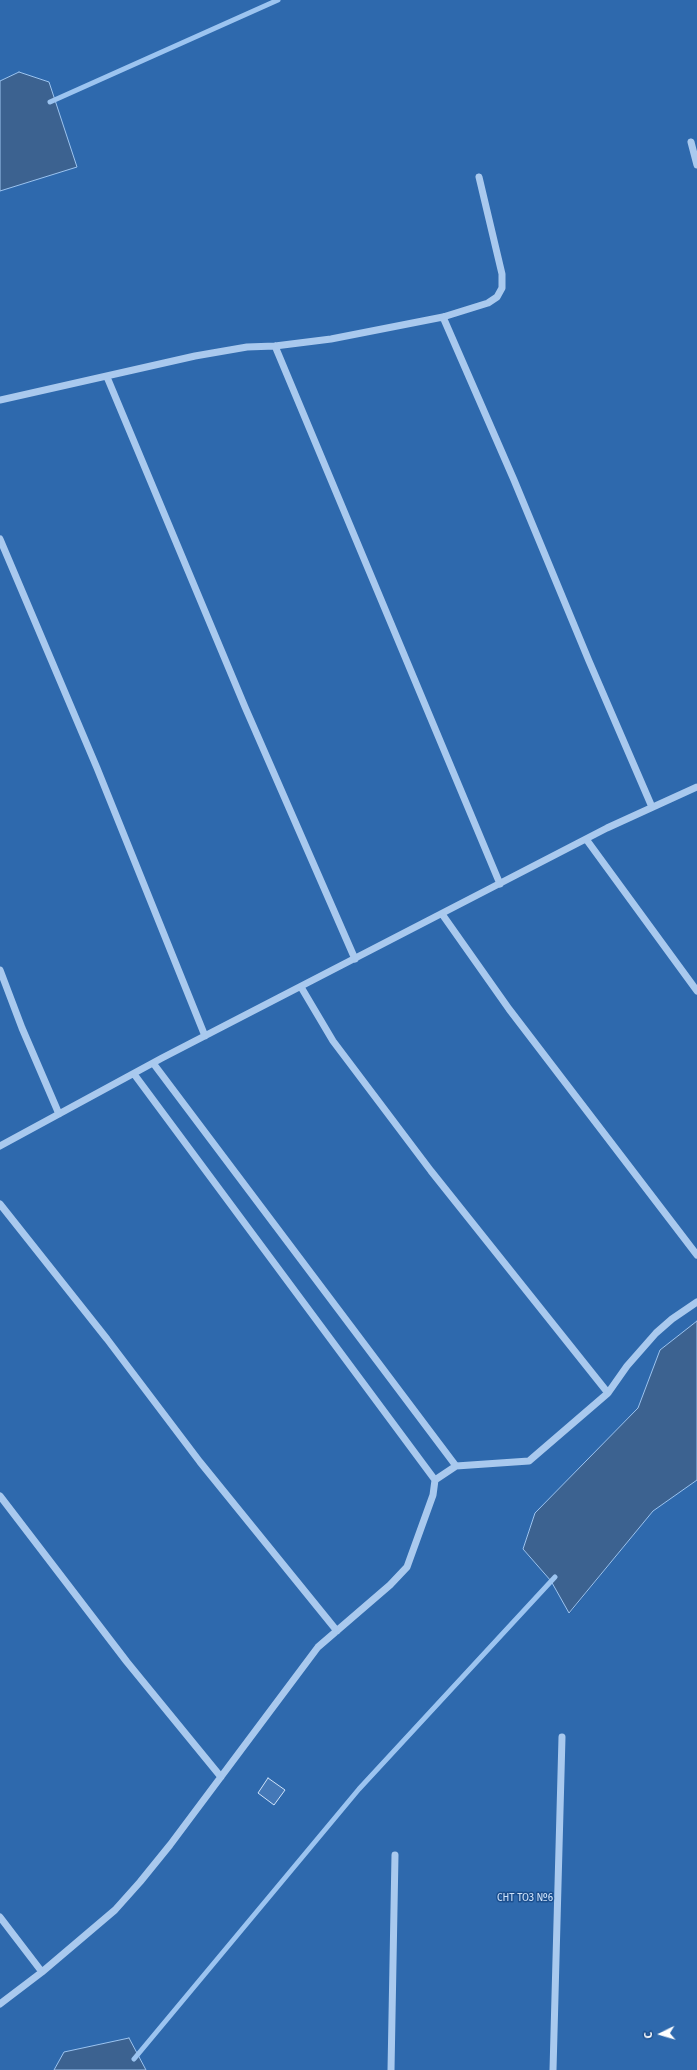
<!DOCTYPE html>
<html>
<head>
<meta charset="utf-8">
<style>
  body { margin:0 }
  #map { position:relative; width:697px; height:2070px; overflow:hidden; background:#1b4f8f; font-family:"Fira Sans",sans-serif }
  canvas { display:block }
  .north { position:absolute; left:641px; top:2014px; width:40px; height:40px; -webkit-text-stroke:3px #1b4f8f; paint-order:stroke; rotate:265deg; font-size:11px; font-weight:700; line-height:16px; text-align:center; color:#fff }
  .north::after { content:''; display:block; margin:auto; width:14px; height:18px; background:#fff; clip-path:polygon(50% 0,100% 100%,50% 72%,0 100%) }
</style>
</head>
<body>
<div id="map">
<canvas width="697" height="2070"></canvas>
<div class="north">С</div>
</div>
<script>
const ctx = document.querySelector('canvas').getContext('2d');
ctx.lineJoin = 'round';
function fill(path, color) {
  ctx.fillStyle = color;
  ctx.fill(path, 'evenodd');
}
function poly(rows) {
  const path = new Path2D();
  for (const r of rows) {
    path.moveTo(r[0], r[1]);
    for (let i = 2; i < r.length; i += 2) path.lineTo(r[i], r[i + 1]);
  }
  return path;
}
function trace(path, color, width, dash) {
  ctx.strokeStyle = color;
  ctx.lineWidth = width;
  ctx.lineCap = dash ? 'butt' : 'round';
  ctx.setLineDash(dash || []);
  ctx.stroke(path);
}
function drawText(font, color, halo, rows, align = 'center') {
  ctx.font = font + ' "Fira Sans",sans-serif';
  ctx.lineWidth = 3;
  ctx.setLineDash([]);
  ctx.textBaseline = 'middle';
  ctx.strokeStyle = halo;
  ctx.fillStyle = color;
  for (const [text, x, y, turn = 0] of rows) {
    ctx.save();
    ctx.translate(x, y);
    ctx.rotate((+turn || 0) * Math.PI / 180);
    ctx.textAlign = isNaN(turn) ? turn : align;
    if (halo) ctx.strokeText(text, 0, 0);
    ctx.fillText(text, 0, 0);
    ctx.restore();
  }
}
fill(poly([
  [0,0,697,0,697,1321,660,1350,638,1408,535,1513,523,1549,551,1581,570,1613,653,1511,697,1480,697,2070,146,2070,129,2038,65,2052,54,2070,0,2070,0,191,76,167,19,72,0,81]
]), '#2e69ad');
const water = poly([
  [19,72,49,82,77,167,0,191,0,81,19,72],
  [697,1321,697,1480,653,1511,569,1613,551,1581,523,1549,535,1513,638,1408,660,1350,697,1321],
  [129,2038,146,2070,54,2070,64,2052,129,2038]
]);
fill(water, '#3c6290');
trace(water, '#9cc4f0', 1);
trace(poly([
  [50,102,278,0],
  [134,2059,359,1789,555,1577]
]), '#9cc4f0', 5);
const building = poly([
  [268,1778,285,1790,274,1805,258,1793,268,1778]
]);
fill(building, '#4478b7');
trace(building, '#cfe3fa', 1);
trace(poly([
  [691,142,697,165],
  [443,317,514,480,589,661,652,807],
  [275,346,500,884],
  [107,377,245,707,355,959],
  [0,400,195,356,247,347,275,346,331,339,443,317,488,303,497,297,502,288,502,274,479,177],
  [0,539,97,768,205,1036],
  [586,839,697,991],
  [442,914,509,1009,697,1255],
  [0,970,22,1028,59,1114],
  [301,987,333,1041,431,1171,608,1393],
  [153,1063,456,1466],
  [134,1074,435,1480],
  [0,1146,162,1058,607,828,697,787],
  [0,1204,107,1339,200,1462,337,1631],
  [0,1496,127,1662,221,1777],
  [0,1917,42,1972],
  [0,2004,42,1972,115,1910,140,1882,170,1845,318,1647,390,1585,407,1567,433,1495,435,1480,456,1466,529,1461,608,1393,627,1366,656,1333,672,1319,697,1302],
  [391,2070,395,1855],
  [553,2070,562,1737]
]), '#a9c9ee', 7);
drawText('10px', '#cfe3fa', '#1b4f8f', [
  ["СНТ ТОЗ №6",525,1898]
]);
</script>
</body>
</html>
